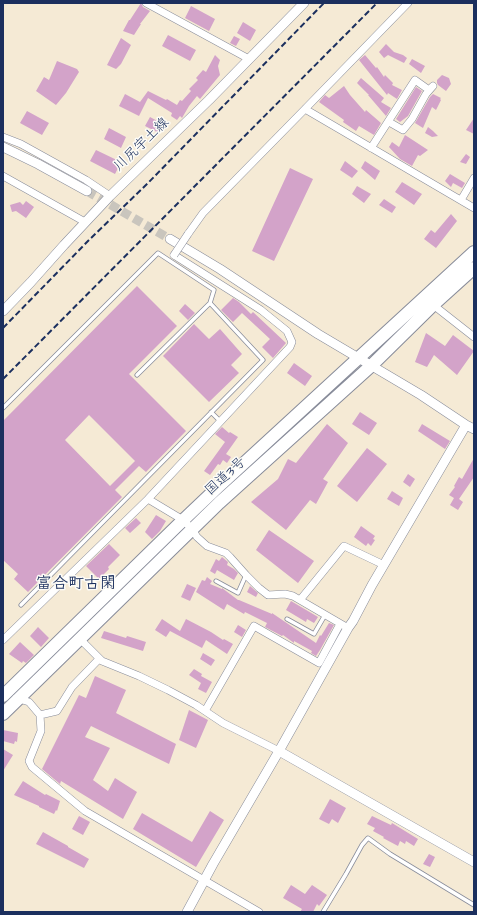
<!DOCTYPE html>
<html>
<head>
<meta charset="utf-8">
<style>
  body { margin:0 }
  #map { position:relative; width:477px; height:915px; overflow:hidden; background:#f5ead5; font-family:"Architects Daughter",sans-serif }
  canvas { display:block }
  .frame { position:absolute; inset:0; border:4px solid #1b2f5e; pointer-events:none }
</style>
</head>
<body>
<div id="map">
<canvas width="477" height="915"></canvas>
<div class="frame"></div>
</div>
<script>
const ctx = document.querySelector('canvas').getContext('2d');
ctx.lineJoin = 'round';
function fill(path, color) {
  ctx.fillStyle = color;
  ctx.fill(path, 'evenodd');
}
function poly(rows) {
  const path = new Path2D();
  for (const r of rows) {
    path.moveTo(r[0], r[1]);
    for (let i = 2; i < r.length; i += 2) path.lineTo(r[i], r[i + 1]);
  }
  return path;
}
function trace(path, color, width, dash) {
  ctx.strokeStyle = color;
  ctx.lineWidth = width;
  ctx.lineCap = dash ? 'butt' : 'round';
  ctx.setLineDash(dash || []);
  ctx.stroke(path);
}
function drawText(font, color, halo, rows, align = 'center') {
  ctx.font = font + ' "Architects Daughter","Klee One",sans-serif';
  ctx.lineWidth = 3;
  ctx.setLineDash([]);
  ctx.textBaseline = 'middle';
  ctx.strokeStyle = halo;
  ctx.fillStyle = color;
  for (const [text, x, y, turn = 0] of rows) {
    ctx.save();
    ctx.translate(x, y);
    ctx.rotate((+turn || 0) * Math.PI / 180);
    ctx.textAlign = isNaN(turn) ? turn : align;
    if (halo) ctx.strokeText(text, 0, 0);
    ctx.fillText(text, 0, 0);
    ctx.restore();
  }
}
fill(poly([
  [141,3,143,7,150,11,140,24,141,24,134,35,123,31,129,20,130,20],
  [191,6,215,19,209,31,185,18],
  [243,22,256,30,250,41,237,33],
  [168,35,196,50,190,61,162,46],
  [234,36,240,39,236,46,230,43],
  [121,38,131,45,121,64,116,69,107,65],
  [386,44,394,52,403,55,407,58,404,63,388,55,384,58,379,52],
  [215,55,220,60,218,66,220,75,200,99,197,96,189,106,182,118,180,116,177,120,171,116,172,113,148,98,139,116,119,106,125,94,140,102,148,91,166,100,167,99,177,105,180,100,182,101,191,91,189,89,198,80,196,78,203,70,206,72],
  [365,55,376,68,377,67,384,77,385,75,393,83,392,85,402,90,397,99,388,93,387,95,359,60],
  [412,59,425,66,421,73,409,64],
  [57,61,77,69,79,72,66,93,56,105,36,91,44,77,49,80],
  [442,75,449,78,451,84,446,91,438,85,437,83,437,80],
  [361,78,384,98,381,102,391,108,386,116,368,95,369,95,357,83],
  [344,86,350,95,365,112,366,110,381,123,374,135,359,126,356,131,343,122,344,120,319,102,325,95,329,98],
  [416,87,422,91,408,116,400,122,396,119],
  [433,94,441,98,440,99,441,100,436,110,432,107,423,128,415,123,430,97],
  [27,111,49,123,42,135,20,123],
  [150,117,163,124,159,133,145,126],
  [474,118,474,134,466,130],
  [428,127,433,131,438,136,432,137,425,133],
  [109,128,126,137,121,148,104,139],
  [405,135,428,150,420,156,418,155,412,166,400,159,389,147,392,142,399,147],
  [96,150,121,162,115,174,90,161],
  [466,154,470,157,466,164,460,162],
  [345,161,358,171,352,178,340,170],
  [365,161,380,171,375,180,361,168],
  [290,168,313,179,274,261,252,251],
  [450,174,465,183,462,188,453,183,451,187,445,181],
  [402,182,422,194,414,205,395,192],
  [357,186,371,194,364,203,352,194],
  [384,199,396,207,392,213,379,205],
  [26,201,34,207,26,218,16,211,12,212,10,205,20,202,23,205],
  [451,214,457,221,436,248,424,239,431,230,435,233],
  [137,286,177,326,129,374,186,431,146,472,139,466,115,490,122,497,28,592,14,579,18,574,3,560,3,421],
  [89,415,135,461,110,486,65,440],
  [233,298,239,302,251,314,253,312,286,343,273,358,262,347,270,339,242,313,233,322,221,310],
  [185,304,195,313,188,320,179,311],
  [194,324,209,339,220,329,242,354,231,365,239,373,209,402,163,356],
  [426,333,445,346,453,335,474,351,457,375,434,355,427,367,415,362],
  [294,363,312,376,305,386,287,373],
  [360,412,377,423,369,435,352,424],
  [327,424,348,443,323,479,328,482,316,504,310,500,286,530,251,502,278,479,288,459,296,463],
  [422,424,450,441,445,449,418,431],
  [222,427,229,433,230,432,238,437,226,454,231,457,227,463,223,460,220,465,218,464,210,475,204,471,225,442,215,434],
  [367,448,387,464,357,502,337,486],
  [474,458,474,477,459,499,463,502,458,510,450,505,454,498,449,495,455,487,454,486,459,477,462,479],
  [408,474,415,479,410,487,403,482],
  [392,491,403,498,399,506,387,499],
  [156,515,166,521,160,531,152,539,145,532],
  [136,518,141,523,130,533,125,528],
  [361,526,375,536,373,539,375,540,371,546,368,543,366,546,354,537],
  [269,530,314,561,298,583,256,550],
  [109,544,120,555,108,567,109,569,99,579,86,566],
  [222,557,228,562,227,565,234,569,238,573,234,580,217,570,215,574,210,571,216,559,219,561],
  [207,577,212,581,210,584,222,589,222,588,238,600,239,600,272,614,272,613,316,643,320,635,321,636,329,623,334,625,320,650,316,656,311,653,312,651,294,641,294,643,283,635,282,636,265,627,267,623,245,612,244,614,227,604,224,610,196,592,202,580,205,581],
  [187,584,196,588,190,601,181,597],
  [250,586,258,593,256,597,247,592],
  [291,601,318,617,314,623,307,619,306,622,286,610],
  [162,619,180,631,186,619,211,632,223,640,224,639,233,644,227,654,206,640,202,648,170,631,166,637,155,630],
  [238,625,246,630,242,637,234,632],
  [38,627,49,638,41,647,30,636],
  [104,631,126,638,127,636,146,642,143,651,101,638],
  [20,642,34,655,26,663,23,661,22,663,9,654],
  [203,653,215,660,211,666,200,659],
  [194,669,202,674,201,676,212,682,206,693,198,689,201,683,189,675],
  [95,676,126,690,116,713,176,744,169,764,91,726,85,737,110,748,93,780,108,791,115,778,137,792,123,819,61,781,60,784,42,769,79,695,86,698],
  [189,710,208,720,196,748,179,740],
  [3,730,18,733,17,742,15,741,14,744,3,741],
  [3,749,13,755,3,771],
  [23,781,45,795,46,794,60,801,57,811,56,810,54,814,39,807,39,806,14,795],
  [330,799,346,808,338,823,332,819,329,824,319,819],
  [210,811,224,820,196,867,133,829,142,813,192,842],
  [79,816,90,822,83,835,72,829],
  [372,816,391,825,392,823,418,839,414,846,406,841,405,844,400,841,398,846,383,838,384,837,373,831,375,828,367,824],
  [43,832,68,846,68,847,89,859,84,868,36,844],
  [429,854,435,857,430,867,423,864],
  [291,885,305,894,312,885,327,895,319,906,317,904,313,912,300,912,302,909,283,898]
]), '#d3a3c9');
trace(poly([
  [87,191,170,239]
]), '#c9c5bd', 9, [9, 4.5]);
const lane = poly([
  [137,375,210,303],
  [3,408,158,253,214,290,210,303,263,360,21,605],
  [211,412,220,421],
  [216,581,238,593,246,575],
  [287,619,314,634,325,615],
  [323,912,346,874,362,845,368,838,390,854,474,905]
]);
const street = poly([
  [146,3,249,59],
  [305,109,474,208],
  [3,137,21,144,86,180,110,196],
  [371,148,415,80,429,90,433,86,426,94,412,119,403,130,389,122],
  [3,176,85,222],
  [461,200,474,178],
  [188,234,203,213,305,109,408,3],
  [432,304,474,337],
  [148,499,183,520,192,529,197,537,207,546,226,553,230,557,246,575,259,588,268,595,285,594,293,596,348,628],
  [300,600,344,546,384,565],
  [80,639,102,661,139,676,168,690,196,705,223,723,279,751],
  [3,640,148,499,290,347,292,342,287,331,261,310,174,255],
  [16,698,29,702,40,715,41,731,29,761,32,767,85,811,259,912],
  [205,711,254,626,319,663,340,624],
  [40,715,57,711,72,687,99,659]
]);
const secondary = poly([
  [3,147,38,164,87,191],
  [170,239,220,269,318,334,421,395,466,425,474,429],
  [3,311,31,282,64,245,110,196,209,100,304,3],
  [279,751,474,862],
  [187,912,213,864,279,751,348,628,353,621,372,585,466,425]
]);
const highway = poly([
  [3,696,177,526,218,487,474,252],
  [3,714,219,503,372,365,433,305,474,268]
]);
trace(lane, '#888c9a', 5);
trace(street, '#888c9a', 8);
trace(secondary, '#888c9a', 10);
trace(highway, '#888c9a', 14);
trace(lane, '#fff', 3.5);
trace(street, '#fff', 7);
trace(secondary, '#fff', 9);
trace(highway, '#fff', 12);
trace(poly([
  [3,328,89,240,148,183,324,3],
  [3,379,377,3]
]), '#1b2f5e', 2, [6, 3]);
const streetBridge = poly([
  [174,255,188,234]
]);
trace(streetBridge, '#888c9a', 8, []);
trace(streetBridge, '#fff', 7);
drawText('14px', '#1b2f5e', '#fdfcf7', [
  ["川尻宇土線",142,145,-44],
  ["国道3号",226,477,-42]
]);
drawText('bold 16px', '#1b2f5e', '#fdfcf7', [
  ["富合町古閑",76,585]
]);
</script>
</body>
</html>
